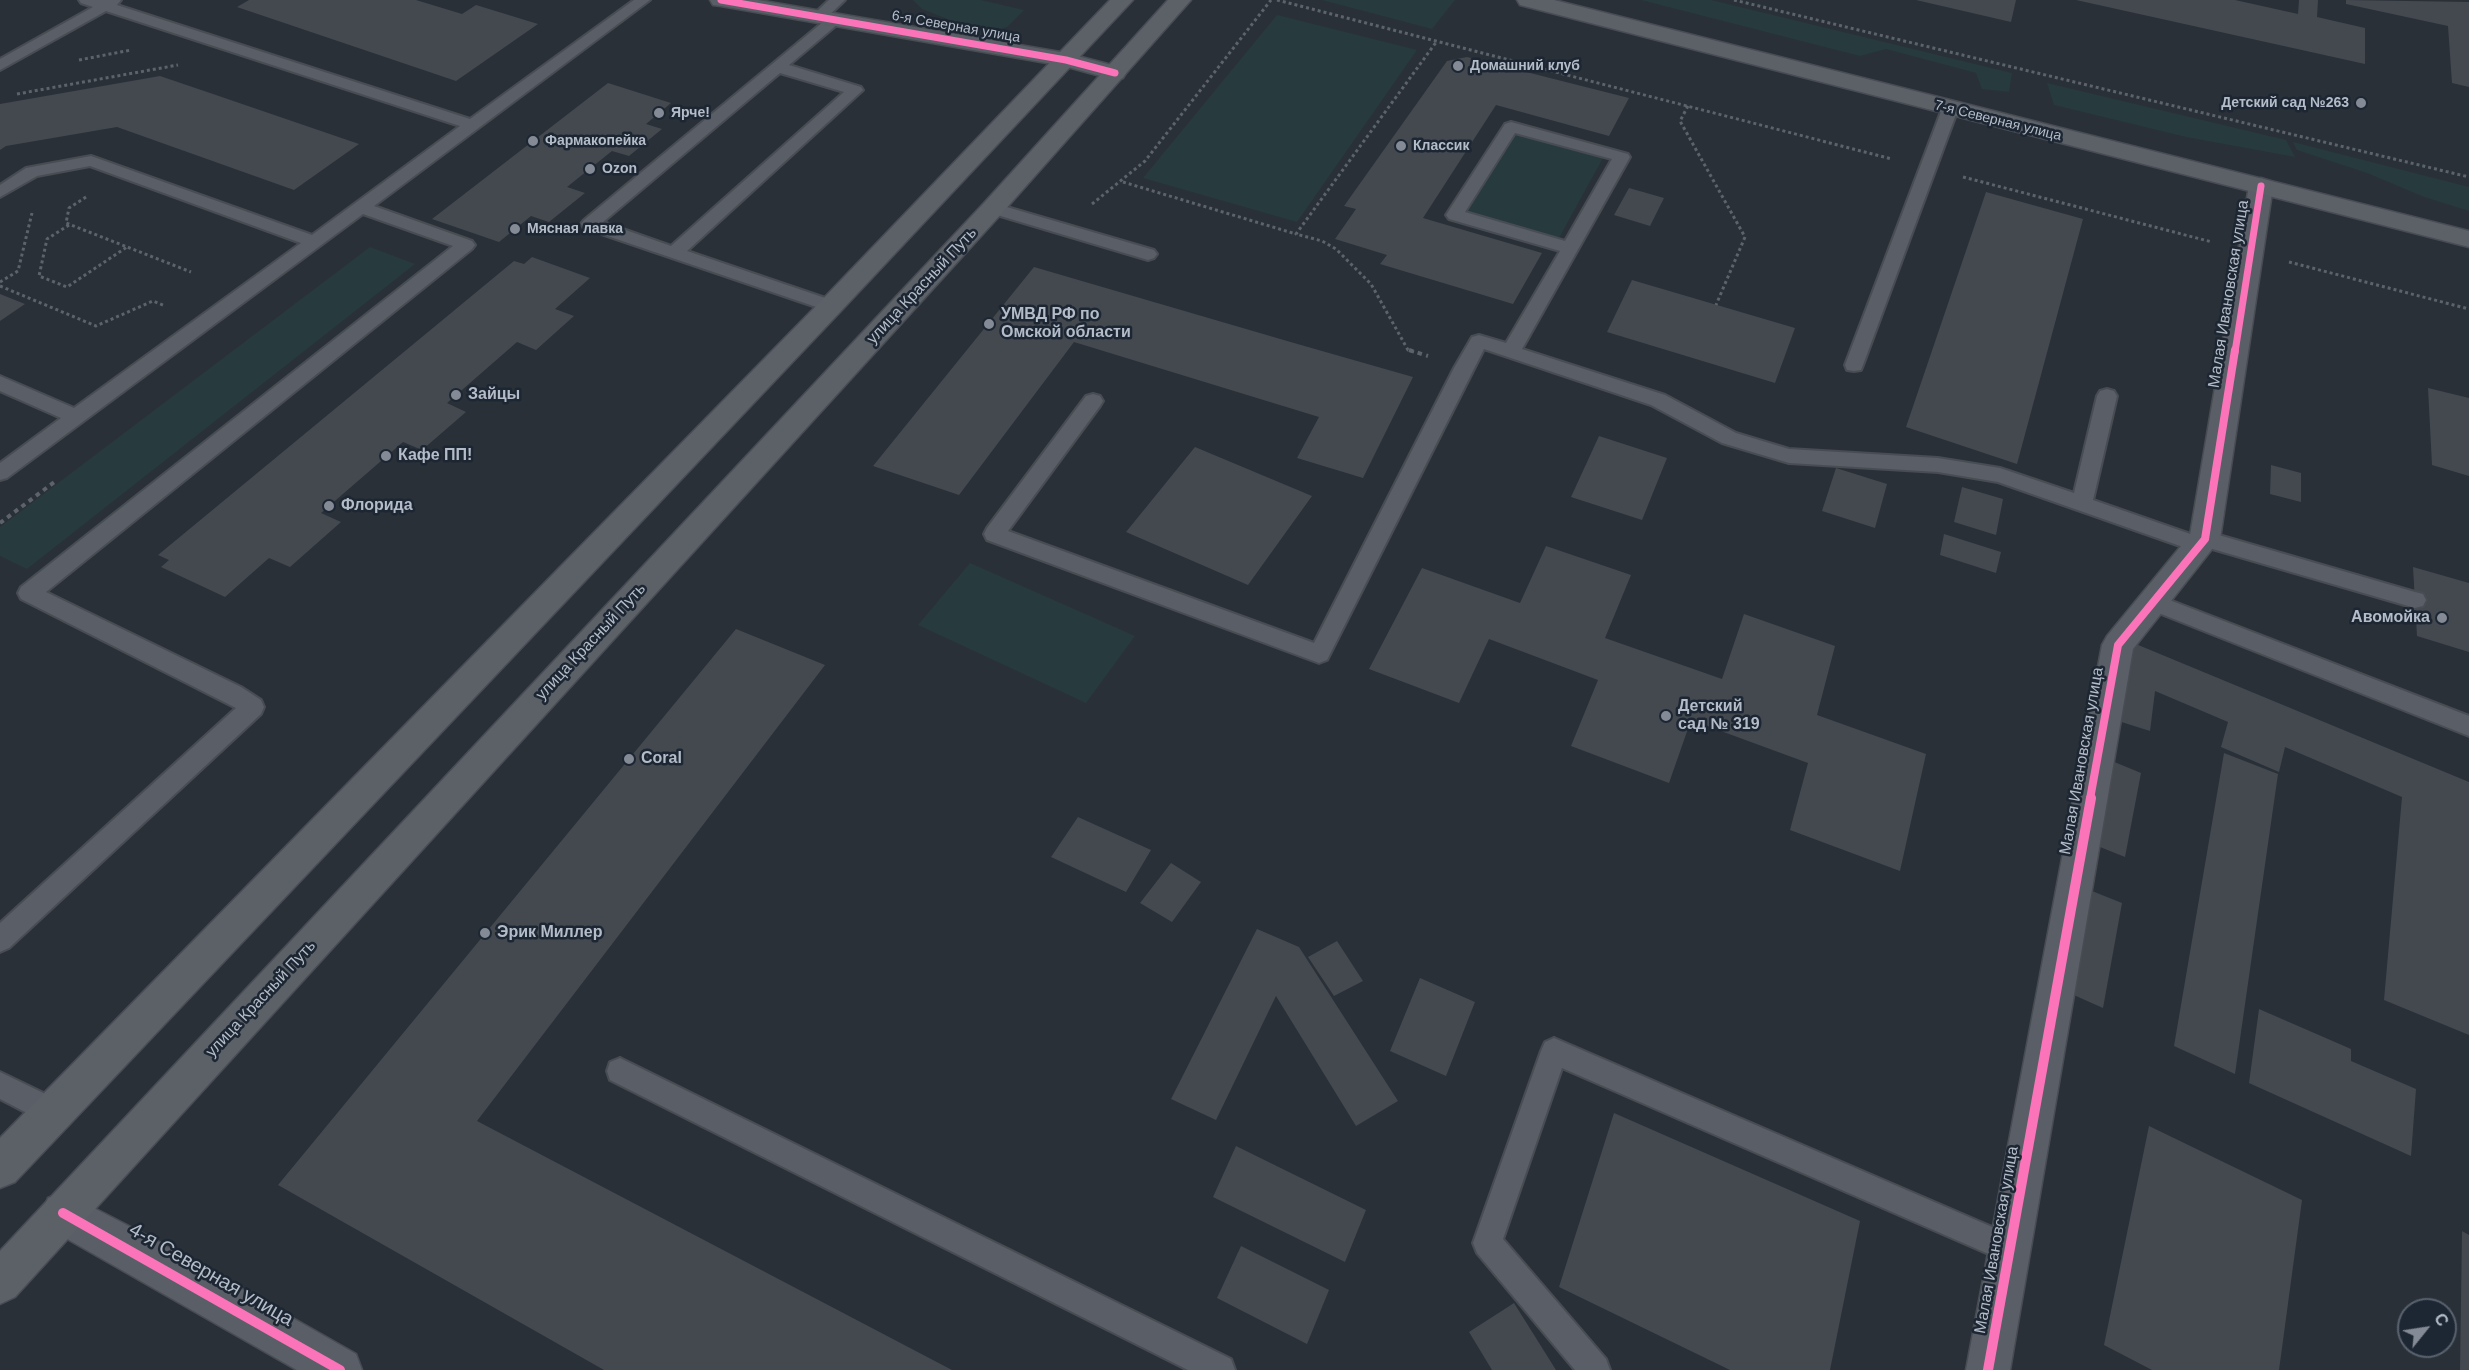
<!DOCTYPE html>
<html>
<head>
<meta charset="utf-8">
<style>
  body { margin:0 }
  #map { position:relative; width:2469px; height:1370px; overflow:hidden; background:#2a3038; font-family:Helvetica,sans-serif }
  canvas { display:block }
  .north { position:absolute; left:2397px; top:1298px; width:60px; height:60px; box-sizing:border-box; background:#1d2633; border:2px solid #59626f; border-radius:50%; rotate:60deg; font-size:16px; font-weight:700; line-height:24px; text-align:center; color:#b4bcc9 }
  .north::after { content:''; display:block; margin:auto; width:21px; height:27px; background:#848b96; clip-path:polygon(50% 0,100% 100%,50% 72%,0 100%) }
</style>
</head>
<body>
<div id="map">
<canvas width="2469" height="1370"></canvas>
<div class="north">С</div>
</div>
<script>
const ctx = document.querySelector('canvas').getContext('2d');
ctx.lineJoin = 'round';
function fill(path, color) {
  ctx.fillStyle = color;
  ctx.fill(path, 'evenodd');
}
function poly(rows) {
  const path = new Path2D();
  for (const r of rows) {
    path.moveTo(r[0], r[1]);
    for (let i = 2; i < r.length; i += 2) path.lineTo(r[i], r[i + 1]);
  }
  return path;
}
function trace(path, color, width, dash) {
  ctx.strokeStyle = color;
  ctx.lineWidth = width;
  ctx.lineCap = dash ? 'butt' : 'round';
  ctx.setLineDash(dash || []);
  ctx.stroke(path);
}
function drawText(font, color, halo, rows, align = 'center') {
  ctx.font = font + ' Helvetica,sans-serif';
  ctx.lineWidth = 5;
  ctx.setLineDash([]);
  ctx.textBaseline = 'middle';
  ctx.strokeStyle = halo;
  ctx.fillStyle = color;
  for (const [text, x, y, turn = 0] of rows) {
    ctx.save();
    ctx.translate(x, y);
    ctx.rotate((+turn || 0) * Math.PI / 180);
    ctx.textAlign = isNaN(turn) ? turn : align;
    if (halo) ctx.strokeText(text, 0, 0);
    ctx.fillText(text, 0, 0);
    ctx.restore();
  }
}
fill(poly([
  [913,0,981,0,1024,10,1007,27,1000,29,952,21,922,9],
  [1322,0,1455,0,1432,29],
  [1641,0,1711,0,2012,73,2009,92,1982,89,1976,73,1886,49,1860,56],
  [1277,15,1417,50,1297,222,1143,178],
  [2047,83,2286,140,2295,157,2186,137,2054,105],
  [1517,133,1604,156,1559,238,1467,212],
  [2293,142,2469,187,2469,211,2424,197,2367,173,2297,150],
  [370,247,415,264,27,569,0,556,0,527],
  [970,563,1135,636,1086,703,918,625]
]), '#273a3e');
fill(poly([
  [249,0,416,0,462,14,476,5,538,24,456,81,237,7],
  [1916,0,2016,0,2011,22],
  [2076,0,2235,0,2298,14,2299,0,2318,0,2317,17,2365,28,2365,64],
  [2346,0,2469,2,2469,87,2452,83,2448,26,2346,4],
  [1467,57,1629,98,1609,136,1496,105,1423,218,1542,253,1513,304,1380,264,1387,255,1335,239,1356,209,1344,206,1447,61],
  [160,76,213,94,359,144,294,190,117,127,6,146,0,150,0,104],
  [608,83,671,103,646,124,662,129,629,156,612,151,567,187,585,193,549,222,531,216,499,242,432,219],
  [1629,188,1664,198,1650,226,1614,215],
  [1986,192,2083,219,2017,464,1906,427],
  [532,257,590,278,555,309,574,316,536,350,517,342,447,403,466,412,422,450,403,442,321,513,341,522,290,567,269,558,225,597,161,567,169,560,158,555,514,261,524,264],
  [1034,267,1294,343,1413,377,1363,478,1297,458,1319,417,1074,342,959,495,873,466],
  [1632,280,1795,328,1775,383,1607,332],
  [0,294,25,304,0,321],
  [2428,388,2469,398,2469,476,2432,465],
  [1599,436,1667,458,1642,520,1571,497],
  [1195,447,1312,496,1248,585,1126,532],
  [2271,465,2301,473,2301,502,2270,494],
  [1836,468,1887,484,1875,528,1822,511],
  [1962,487,2003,499,1996,535,1954,522],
  [1944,534,2001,552,1996,573,1940,555],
  [1546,546,1631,575,1605,638,1722,679,1744,614,1835,646,1817,715,1926,754,1900,871,1790,830,1808,763,1691,720,1669,783,1571,746,1598,680,1489,639,1459,703,1369,669,1422,568,1520,603],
  [2413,567,2469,583,2469,652,2417,636],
  [736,629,825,665,477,1121,952,1370,604,1370,278,1185],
  [2131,642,2469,782,2469,1035,2384,1000,2402,797,2285,747,2279,772,2221,747,2228,722,2155,691,2150,731,2115,720],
  [2224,753,2278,774,2235,1074,2174,1046],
  [2112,761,2141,773,2125,857,2095,845],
  [1078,817,1151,850,1126,892,1051,857],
  [1171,863,1201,882,1172,922,1140,903],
  [2087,889,2122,903,2103,1008,2067,992],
  [1257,929,1299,947,1398,1101,1356,1126,1276,996,1216,1120,1171,1099],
  [1337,941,1363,981,1334,996,1308,957],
  [1420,978,1475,1002,1446,1076,1390,1051],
  [2259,1009,2351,1049,2351,1061,2416,1089,2411,1156,2249,1083],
  [1614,1113,1860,1221,1830,1370,1730,1370,1559,1287],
  [2149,1126,2302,1200,2279,1370,2152,1370,2104,1345],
  [1236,1146,1366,1210,1345,1262,1213,1197],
  [2462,1231,2469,1235,2469,1370,2460,1370],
  [1241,1246,1329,1290,1307,1344,1217,1298],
  [1514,1303,1556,1370,1492,1370,1469,1332]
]), '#444950');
const lane = poly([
  [79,0,121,0,117,5,470,119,634,0,650,0,374,206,472,241,475,245,472,249,46,592,241,687,261,700,264,707,261,714,9,948,0,952,0,923,236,708,21,599,18,593,21,587,453,246,363,214,7,478,0,480,0,463,61,418,0,391,0,376,74,408,301,243,90,166,37,176,0,197,0,185,26,168,91,156,312,235,460,126,106,11,0,70,0,59,93,7,81,3,79,0],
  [829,0,845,0,824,20,814,20,812,17,814,14,829,0],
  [834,16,839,17,841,20,839,23,789,65,861,87,863,90,687,251,837,302,840,306,837,310,825,310,584,228,581,224,584,220,829,17,834,16],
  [780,73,844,92,671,246,603,222,780,73],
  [1950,104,1958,109,1863,365,1861,370,1854,371,1847,370,1845,365,1942,109,1950,104],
  [1511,122,1628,154,1630,157,1522,349,1665,395,1736,433,1789,449,1938,458,2000,468,2074,493,2097,396,2100,391,2107,389,2114,391,2117,396,2093,500,2196,536,2205,531,2415,592,2423,594,2426,600,2423,606,2415,608,2209,548,2200,553,1998,482,1938,472,1789,463,1722,443,1651,405,1484,349,1327,660,1319,663,1311,660,987,540,984,534,987,528,1086,396,1093,394,1100,396,1103,401,1100,406,1008,531,1314,643,1454,368,1472,337,1479,335,1506,343,1560,251,1449,219,1446,215,1505,124,1511,122],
  [1515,133,1612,159,1565,241,1465,212,1515,133],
  [993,203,1154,250,1157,254,1154,258,1148,260,987,212,984,208,987,204,993,203],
  [2154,594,2469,716,2469,736,2146,608,2143,602,2146,596,2154,594],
  [1554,1038,2020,1239,2024,1249,2020,1259,2010,1263,2000,1259,1562,1068,1503,1239,1606,1359,1610,1370,1575,1370,1477,1253,1473,1243,1541,1051,1545,1042,1554,1038],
  [620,1058,1231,1359,1235,1370,1188,1370,610,1080,607,1071,610,1062,620,1058],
  [0,1072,62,1102,66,1112,62,1122,52,1126,0,1099,0,1072]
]);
const street = poly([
  [710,0,758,0,1066,53,1123,68,1126,73,1123,78,1115,80,1064,66,721,6,713,5,710,0],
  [2261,178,2270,181,2273,186,2220,539,2133,649,2010,1370,1966,1370,2102,645,2107,636,2190,535,2249,186,2252,181,2261,178],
  [63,1192,152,1238,356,1354,362,1370,297,1370,48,1228,42,1213,48,1198,63,1192]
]);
const primary = poly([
  [1110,0,1133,0,840,312,15,1182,0,1188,0,1138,822,300,1110,0],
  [1168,0,1191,0,1002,213,15,1297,0,1304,0,1251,984,203,1168,0],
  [1517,0,1554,0,2469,231,2469,247,1520,5,1517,0]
]);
trace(lane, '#484c53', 4);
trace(street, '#484c53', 3);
trace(primary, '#484c55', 3);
trace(poly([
  [1277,0,1892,159],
  [1734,0,2469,177],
  [79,60,131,50],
  [17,94,178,65],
  [1688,106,1680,121,1745,237,1716,305],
  [1963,177,2212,242],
  [1123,182,1296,234],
  [86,197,69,208,66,223,191,272],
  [1092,204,1145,161,1271,0],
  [69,225,47,239,39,276,67,287,127,247],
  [2289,262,2469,309],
  [0,282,18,271,32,213],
  [0,286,96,326,153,301,165,306],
  [1414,352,1408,350,1371,284,1336,249,1322,241,1296,234,1437,41]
]), '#5d636a', 3, [3, 3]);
trace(poly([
  [1409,350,1428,356],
  [0,523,57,480]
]), '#5d636a', 4, [4.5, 4.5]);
fill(lane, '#5a5e66');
fill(street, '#5a5e66');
fill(primary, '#5c6168');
trace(poly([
  [721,0,1066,60,1115,73],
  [2235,352,2261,186]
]), '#fb73b8', 7);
trace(poly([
  [2090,799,2118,645,2205,539,2235,350]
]), '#fb73b8', 8);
trace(poly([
  [63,1213,340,1370],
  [1988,1370,2091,798]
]), '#fb73b8', 10);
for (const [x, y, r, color] of [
  [1458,66,6,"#848b96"],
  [2361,103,6,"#848b96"],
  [659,113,6,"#848b96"],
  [533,141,6,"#848b96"],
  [1401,146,6,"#848b96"],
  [590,169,6,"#848b96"],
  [515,229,6,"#848b96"],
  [989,324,6,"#848b96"],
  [456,395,6,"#848b96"],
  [386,456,6,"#848b96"],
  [329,506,6,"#848b96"],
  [2442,618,6,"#848b96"],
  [1666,716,6,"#848b96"],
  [629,759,6,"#848b96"],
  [485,933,6,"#848b96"]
]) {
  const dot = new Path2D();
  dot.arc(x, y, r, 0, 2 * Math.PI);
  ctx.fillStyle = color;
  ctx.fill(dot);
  trace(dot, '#1d2633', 2);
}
drawText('14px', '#b4bcc9', '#1d2633', [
  ["6-я Северная улица",956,27,10],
  ["7-я Северная улица",1998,121,14]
]);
drawText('bold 14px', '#b4bcc9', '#1d2633', [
  ["Домашний клуб",1470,66],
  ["Детский сад №263",2349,103,"right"],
  ["Ярче!",671,113],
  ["Фармакопейка",545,141],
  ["Классик",1413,146],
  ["Ozon",602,169],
  ["Мясная лавка",527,229]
], 'left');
drawText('16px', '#b4bcc9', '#1d2633', [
  ["улица Красный Путь",922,286,-47],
  ["Малая Ивановская улица",2229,294,-81],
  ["улица Красный Путь",591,642,-47],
  ["Малая Ивановская улица",2082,761,-80],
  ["улица Красный Путь",261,999,-47],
  ["Малая Ивановская улица",1997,1240,-80]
]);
drawText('bold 16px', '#b4bcc9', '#1d2633', [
  ["УМВД РФ по",1001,315],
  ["Омской области",1001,333],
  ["Зайцы",468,395],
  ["Кафе ПП!",398,456],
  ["Флорида",341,506],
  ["Авомойка",2430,618,"right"],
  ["Детский",1678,707],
  ["сад № 319",1678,725],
  ["Coral",641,759],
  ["Эрик Миллер",497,933]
], 'left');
drawText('20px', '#b4bcc9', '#1d2633', [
  ["4-я Северная улица",211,1275,30]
]);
</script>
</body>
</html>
